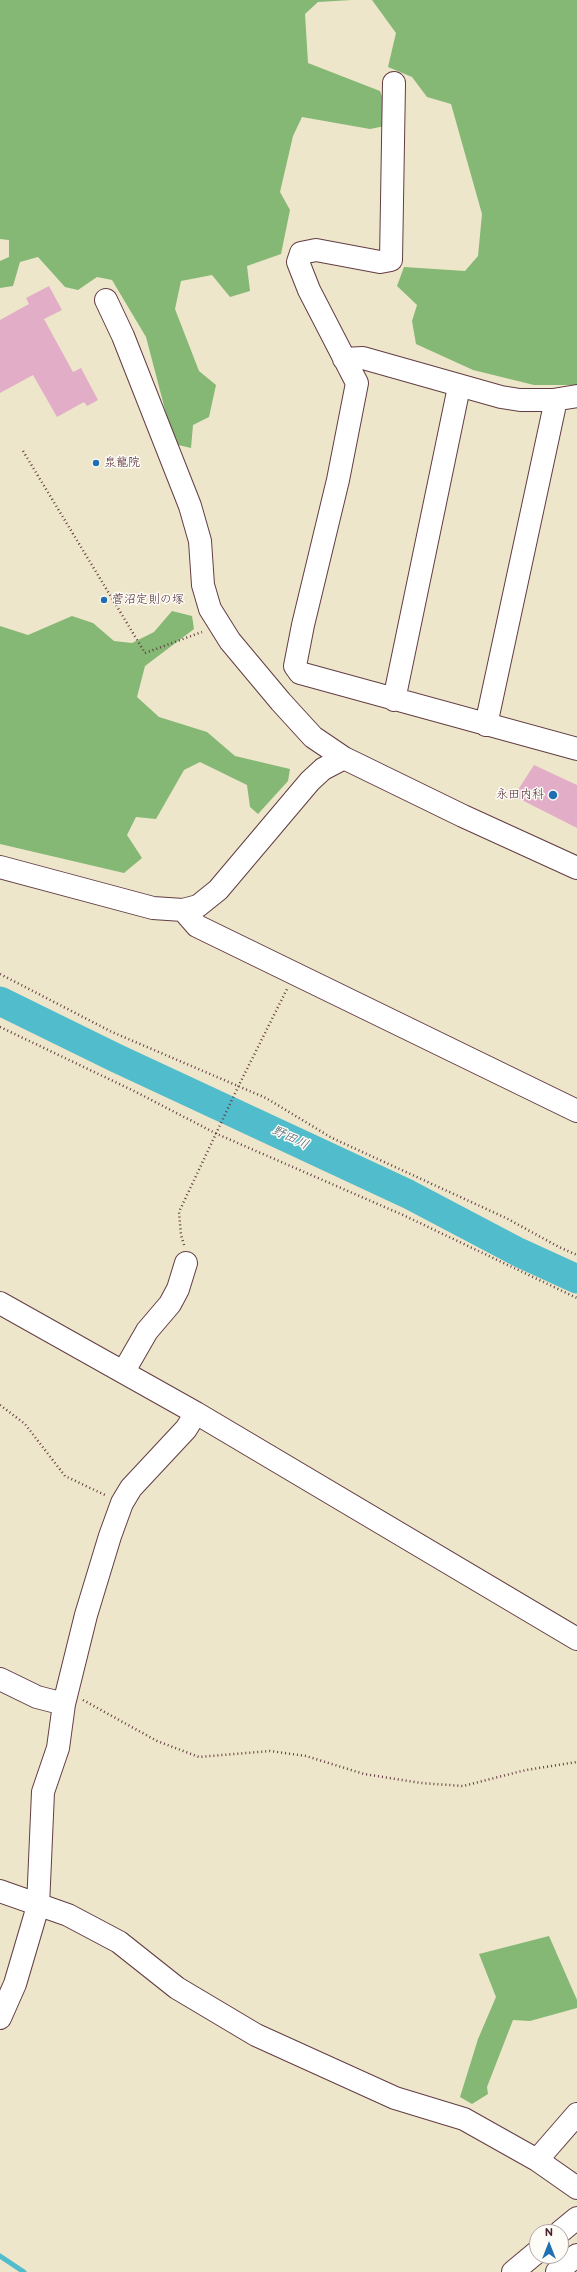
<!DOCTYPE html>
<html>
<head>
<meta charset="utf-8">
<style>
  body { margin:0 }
  #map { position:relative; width:577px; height:2272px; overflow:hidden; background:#eee6ca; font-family:"Balsamiq Sans",sans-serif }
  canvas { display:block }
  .north { position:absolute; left:529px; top:2224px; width:40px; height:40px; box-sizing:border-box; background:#fdfcf7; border:1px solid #b5a4a5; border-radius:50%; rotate:0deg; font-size:11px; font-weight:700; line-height:16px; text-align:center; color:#4a1f2b }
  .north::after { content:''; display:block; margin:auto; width:14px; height:18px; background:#1f6fb2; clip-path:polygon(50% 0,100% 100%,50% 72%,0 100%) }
</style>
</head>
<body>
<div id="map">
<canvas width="577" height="2272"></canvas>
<div class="north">N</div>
</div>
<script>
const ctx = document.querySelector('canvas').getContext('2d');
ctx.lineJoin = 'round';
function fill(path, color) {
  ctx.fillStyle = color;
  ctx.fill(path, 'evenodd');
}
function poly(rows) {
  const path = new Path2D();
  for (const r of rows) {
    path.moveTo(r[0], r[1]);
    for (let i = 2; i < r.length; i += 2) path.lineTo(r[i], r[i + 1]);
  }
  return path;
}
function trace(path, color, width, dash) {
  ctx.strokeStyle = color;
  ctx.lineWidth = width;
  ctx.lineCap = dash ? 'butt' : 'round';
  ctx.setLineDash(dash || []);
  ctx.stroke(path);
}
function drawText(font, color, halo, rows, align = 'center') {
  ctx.font = font + ' "Balsamiq Sans","Klee One",sans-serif';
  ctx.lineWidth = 3;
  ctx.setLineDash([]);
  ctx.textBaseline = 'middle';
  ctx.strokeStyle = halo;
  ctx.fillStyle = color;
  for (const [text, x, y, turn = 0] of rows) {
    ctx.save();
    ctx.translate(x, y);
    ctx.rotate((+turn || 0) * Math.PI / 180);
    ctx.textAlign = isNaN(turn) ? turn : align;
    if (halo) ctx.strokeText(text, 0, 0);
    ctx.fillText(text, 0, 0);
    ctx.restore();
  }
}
fill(poly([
  [0,0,352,0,318,2,305,14,308,63,380,91,386,107,385,126,370,129,302,117,293,136,280,192,290,210,281,254,247,266,250,291,230,297,212,275,181,281,175,309,199,371,216,385,209,417,193,425,191,448,174,444,146,337,112,280,97,277,78,290,65,287,38,257,20,262,13,286,0,288,0,261,9,257,9,240,0,239],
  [372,0,577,0,577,385,534,385,473,370,416,344,412,321,417,305,397,286,404,267,465,271,478,256,482,214,451,104,427,97,412,77,388,67,396,33],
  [172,611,192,616,194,629,145,666,137,697,159,717,207,732,235,756,290,769,288,781,258,814,250,807,247,785,200,762,184,770,156,819,136,817,127,835,142,858,124,873,0,844,0,626,28,635,72,616,93,623,114,641,132,643,154,632],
  [549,1936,577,2000,577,2008,530,2021,513,2020,487,2087,488,2094,472,2104,460,2097,478,2039,496,1997,479,1954]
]), '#84b874');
trace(poly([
  [0,2256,24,2272]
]), '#51bccc', 5);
trace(poly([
  [0,1001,116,1058,408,1194,518,1252,577,1279]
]), '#51bccc', 29);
fill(poly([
  [49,286,62,310,44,319,73,372,81,368,98,400,87,406,84,402,57,417,33,375,0,393,0,320,29,304,26,298],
  [534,765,577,785,577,828,514,796]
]), '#e2adc6');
const minor = poly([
  [394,83,391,260,380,262,316,250,301,253,298,262,309,290,357,383,338,480,303,625,295,666,300,673,577,749],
  [106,300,123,336,190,506,200,541,203,585,210,609,230,641,281,702,313,737,344,758],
  [344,359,363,358,501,397,520,400,553,400,577,396],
  [394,700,459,387],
  [486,725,554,409,553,400],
  [0,867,153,908,183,910,198,906,218,890,310,781,323,769,344,758,463,816,577,868],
  [183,910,197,926,577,1111],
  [0,1303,196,1413,577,1639],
  [124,1371,147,1331,170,1304,178,1289,186,1263],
  [0,1679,37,1697,64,1704],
  [0,1891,68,1915,119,1942,177,1988,256,2035,395,2098,464,2119,537,2160,577,2188],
  [0,2018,15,1984,38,1906,43,1792,58,1748,64,1704,86,1615,110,1536,122,1503,131,1488,186,1429,196,1413],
  [537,2160,577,2114]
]);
const highway = poly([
  [560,2232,577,2218],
  [513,2272,537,2252],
  [557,2272,577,2255]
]);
trace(minor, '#633d43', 24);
trace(highway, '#633d43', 24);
trace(poly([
  [23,451,145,653,202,632],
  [0,974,112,1032,266,1098,332,1138,506,1218,559,1247,577,1255],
  [0,1027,134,1091,217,1134,403,1215,577,1298],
  [184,1245,181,1235,179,1212,238,1087,287,989],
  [0,1405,25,1424,65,1476,105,1495],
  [83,1700,157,1741,199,1757,270,1751,306,1756,364,1774,421,1783,463,1786,526,1770,577,1762]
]), '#633d43', 2.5, [1, 3]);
trace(minor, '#fff', 22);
trace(highway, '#fff', 22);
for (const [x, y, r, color] of [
  [96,463,4,"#1f6fb2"],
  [104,600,4,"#1f6fb2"],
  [553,795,5,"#1f6fb2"]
]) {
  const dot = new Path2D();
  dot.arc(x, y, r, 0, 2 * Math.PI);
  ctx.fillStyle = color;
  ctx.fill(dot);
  trace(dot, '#fdfcf7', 1.5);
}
drawText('12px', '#4a1f2b', '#fdfcf7', [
  ["泉龍院",104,463],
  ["菅沼定則の塚",112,600],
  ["永田内科",544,795,"right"]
], 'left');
drawText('italic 13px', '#4d5e6b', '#fdfcf7', [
  ["野田川",290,1138,25]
]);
</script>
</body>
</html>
